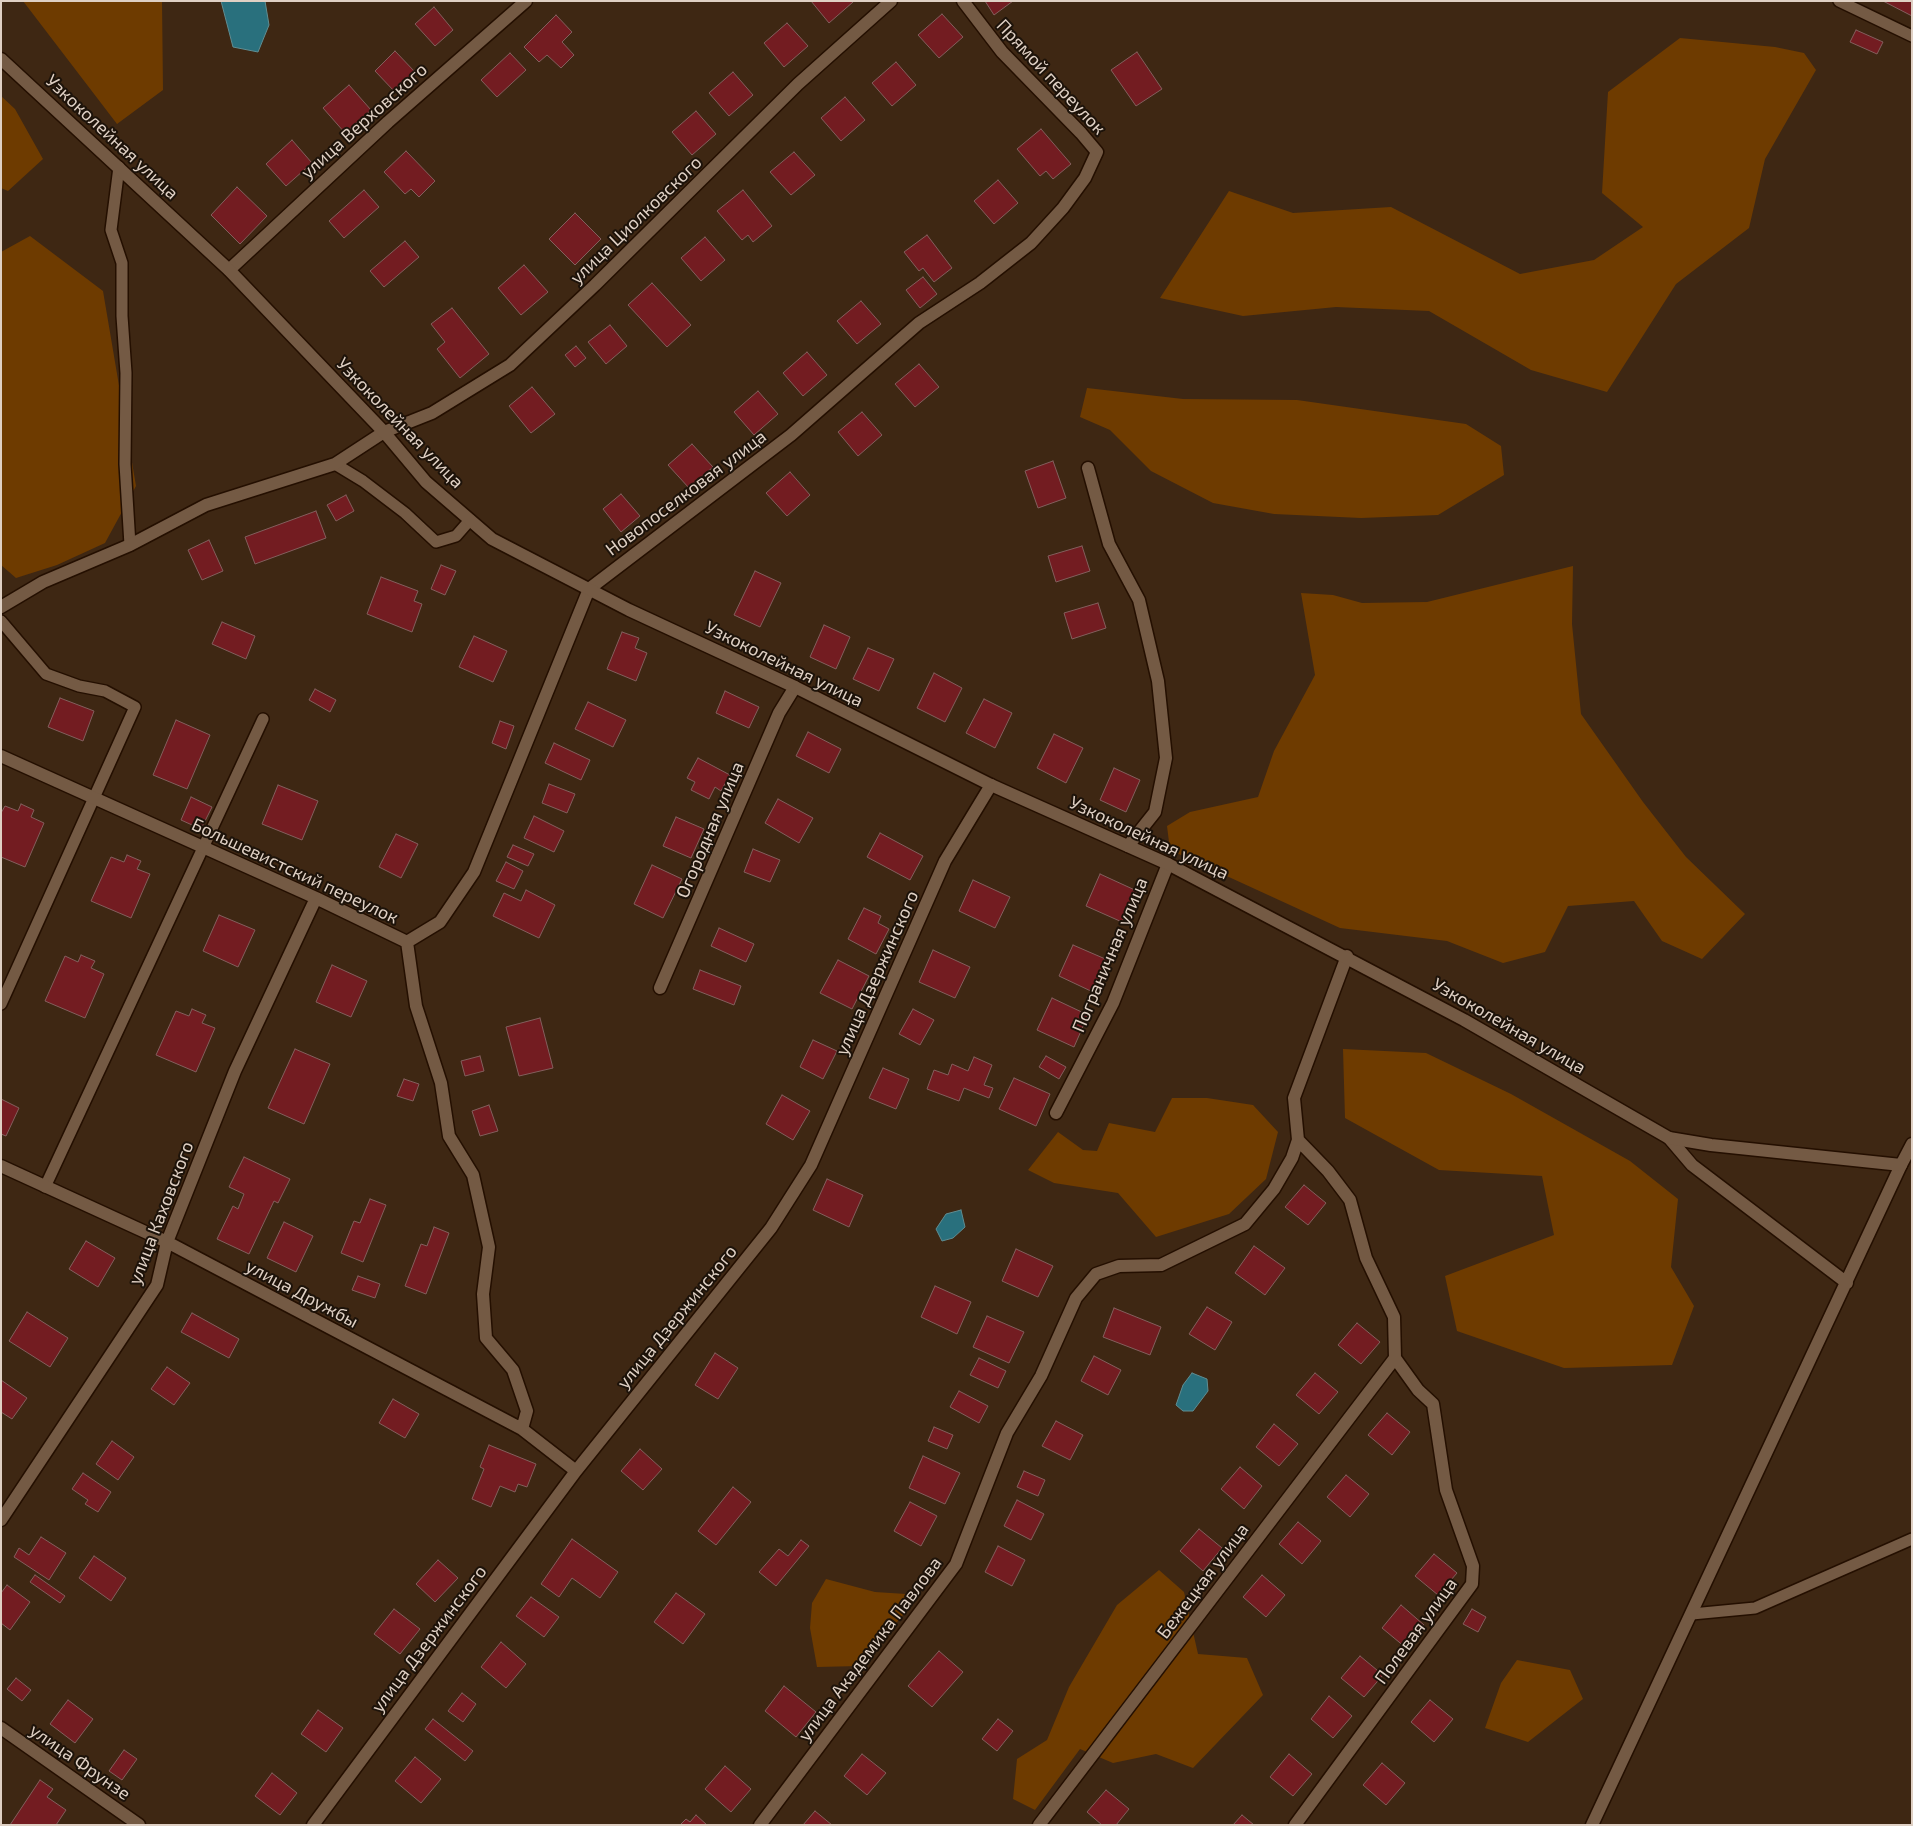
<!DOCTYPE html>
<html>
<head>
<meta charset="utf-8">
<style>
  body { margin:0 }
  #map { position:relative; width:1913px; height:1826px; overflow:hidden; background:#3e2713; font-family:"Exo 2",sans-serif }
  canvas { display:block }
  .frame { position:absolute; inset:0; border:2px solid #dfd0c4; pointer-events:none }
</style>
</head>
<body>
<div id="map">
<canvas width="1913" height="1826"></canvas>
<div class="frame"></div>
</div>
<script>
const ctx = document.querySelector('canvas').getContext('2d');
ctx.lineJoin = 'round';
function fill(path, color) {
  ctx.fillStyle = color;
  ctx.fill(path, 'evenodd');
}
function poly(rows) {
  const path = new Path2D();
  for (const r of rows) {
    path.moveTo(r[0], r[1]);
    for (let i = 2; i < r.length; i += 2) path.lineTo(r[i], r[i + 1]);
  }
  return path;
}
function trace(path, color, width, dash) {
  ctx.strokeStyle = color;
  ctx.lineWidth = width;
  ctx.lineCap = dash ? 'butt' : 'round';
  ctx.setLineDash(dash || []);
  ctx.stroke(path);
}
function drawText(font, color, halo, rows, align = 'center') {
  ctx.font = font + ' "Exo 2",sans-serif';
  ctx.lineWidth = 4;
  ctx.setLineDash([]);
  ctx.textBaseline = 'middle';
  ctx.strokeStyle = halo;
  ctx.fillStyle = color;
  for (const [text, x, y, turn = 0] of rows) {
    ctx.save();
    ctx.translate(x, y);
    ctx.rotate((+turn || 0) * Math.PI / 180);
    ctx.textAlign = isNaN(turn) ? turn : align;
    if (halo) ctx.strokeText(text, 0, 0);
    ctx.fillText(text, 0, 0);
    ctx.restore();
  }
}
fill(poly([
  [23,1,162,1,163,90,117,124],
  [1680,38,1775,47,1804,53,1816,70,1765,159,1749,228,1676,284,1607,392,1531,370,1429,311,1336,307,1243,316,1160,298,1229,191,1293,213,1391,207,1520,274,1594,260,1643,227,1602,193,1608,92],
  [1,96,15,109,43,159,8,191,1,188],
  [30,236,103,291,136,486,105,543,57,565,16,578,1,565,1,252],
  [1087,388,1183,399,1297,400,1466,424,1501,446,1504,475,1438,515,1361,518,1274,514,1213,503,1151,471,1110,430,1080,417],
  [1573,566,1572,624,1581,714,1643,802,1686,857,1745,914,1702,959,1662,941,1634,901,1568,906,1545,952,1503,963,1447,941,1340,928,1170,850,1167,826,1190,812,1258,797,1274,751,1315,675,1301,593,1333,595,1362,603,1427,602],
  [1343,1049,1426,1053,1511,1094,1630,1161,1678,1199,1671,1267,1694,1306,1672,1365,1564,1368,1457,1331,1445,1276,1554,1235,1542,1176,1439,1170,1345,1118],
  [1172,1098,1207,1098,1253,1105,1278,1132,1266,1179,1229,1214,1156,1237,1118,1193,1054,1183,1028,1170,1058,1132,1083,1150,1097,1151,1109,1123,1155,1132],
  [1159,1570,1184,1592,1198,1654,1247,1658,1263,1695,1193,1768,1156,1754,1113,1763,1080,1749,1035,1810,1013,1799,1017,1759,1047,1740,1069,1687,1117,1605],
  [826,1579,875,1592,906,1594,908,1609,860,1666,817,1667,810,1628,812,1603],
  [1517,1660,1570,1670,1583,1699,1528,1742,1485,1728,1501,1683]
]), '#6e3b00');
const water = poly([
  [221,1,265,1,269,25,258,52,233,47,221,1],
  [961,1210,965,1227,953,1238,942,1241,936,1229,946,1214,961,1210],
  [1192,1373,1207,1379,1208,1391,1193,1411,1183,1411,1176,1405,1183,1385,1192,1373]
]);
fill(water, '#29707d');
trace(water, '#608d92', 1);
const building = poly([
  [811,1,853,1,853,2,829,23,811,1],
  [985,1,1013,1,994,15,985,1],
  [1883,1,1912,1,1912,16,1883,1],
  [434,7,453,30,435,46,415,24,434,7],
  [942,14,963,37,939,58,918,35,942,14],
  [556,15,572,32,562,42,574,55,561,68,547,55,539,62,524,47,556,15],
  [787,23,808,46,784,67,764,43,787,23],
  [1856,30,1883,42,1877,54,1850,42,1856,30],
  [395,51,415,72,394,91,375,71,395,51],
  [1137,52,1162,89,1136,106,1111,70,1137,52],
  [510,53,526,70,497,97,481,80,510,53],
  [896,62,916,85,892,106,872,83,896,62],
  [733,72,753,95,729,116,709,93,733,72],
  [349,85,371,110,345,133,323,108,349,85],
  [845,97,865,120,841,141,821,118,845,97],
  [696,111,716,134,692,155,672,132,696,111],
  [1041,129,1071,164,1053,179,1046,171,1040,176,1017,149,1041,129],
  [292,140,312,163,286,186,266,164,292,140],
  [406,151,435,181,419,197,411,189,405,194,384,172,406,151],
  [794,152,815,175,791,195,770,172,794,152],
  [998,180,1018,203,994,224,974,201,998,180],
  [237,187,267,216,240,244,211,215,237,187],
  [364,190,379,207,344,238,329,221,364,190],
  [743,190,772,226,753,242,748,235,742,240,717,211,743,190],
  [575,213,601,239,575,265,549,239,575,213],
  [927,235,952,268,934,282,923,268,919,271,904,252,927,235],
  [705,237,725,260,701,281,681,258,705,237],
  [405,241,419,257,384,287,370,271,405,241],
  [524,265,548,292,521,315,498,288,524,265],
  [923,277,937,294,920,308,906,290,923,277],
  [652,283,691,325,667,347,628,305,652,283],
  [861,301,881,324,857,344,837,321,861,301],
  [452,308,489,354,460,378,437,349,445,342,431,324,452,308],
  [610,325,627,346,606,364,588,342,610,325],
  [576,346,586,358,575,367,565,355,576,346],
  [807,352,827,375,803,396,783,373,807,352],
  [919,364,939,387,915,407,895,384,919,364],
  [532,387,555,414,531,433,509,406,532,387],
  [758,391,778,414,754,435,734,412,758,391],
  [862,412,882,435,858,456,838,432,862,412],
  [692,444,713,467,689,488,668,465,692,444],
  [1053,461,1066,498,1038,508,1025,471,1053,461],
  [790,472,810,495,787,516,766,493,790,472],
  [621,494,640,516,621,532,603,509,621,494],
  [346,495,354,511,336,521,327,505,346,495],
  [316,511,326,538,255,564,245,537,316,511],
  [209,540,223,571,202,580,188,550,209,540],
  [1082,546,1090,571,1056,582,1048,556,1082,546],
  [441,565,456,571,445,595,431,589,441,565],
  [755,571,781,583,760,627,734,615,755,571],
  [381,577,418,591,414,601,422,604,412,632,367,614,381,577],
  [1098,603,1106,628,1072,639,1064,613,1098,603],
  [222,622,255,636,246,659,212,644,222,622],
  [824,625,850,637,836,669,810,657,824,625],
  [622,632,639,638,635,648,647,653,636,681,607,669,622,632],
  [474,636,507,651,493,682,459,667,474,636],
  [868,648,894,659,879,691,853,679,868,648],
  [934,673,962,688,945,722,917,708,934,673],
  [315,689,336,700,330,712,309,700,315,689],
  [725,691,759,707,749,728,716,713,725,691],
  [60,698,94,711,83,741,48,727,60,698],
  [984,699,1012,713,995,748,966,733,984,699],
  [588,702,626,720,613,747,575,729,588,702],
  [176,720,210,735,187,789,153,775,176,720],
  [500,721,514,726,506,749,492,743,500,721],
  [808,732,841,749,829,773,796,756,808,732],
  [1054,734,1083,748,1066,783,1037,768,1054,734],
  [554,743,590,760,581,780,545,763,554,743],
  [698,758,730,775,721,791,715,787,709,799,691,790,695,782,687,778,698,758],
  [1114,768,1140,780,1126,812,1100,800,1114,768],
  [549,784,575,794,567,813,542,803,549,784],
  [278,785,318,801,302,840,262,824,278,785],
  [191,797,212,807,201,829,181,820,191,797],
  [778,799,813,818,799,843,765,823,778,799],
  [21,804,34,810,31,817,44,823,25,867,1,857,1,813,5,806,18,811,21,804],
  [534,816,564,831,554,852,524,838,534,816],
  [676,817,704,829,691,858,663,846,676,817],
  [880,833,923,856,910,880,867,857,880,833],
  [396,834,418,844,401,878,379,867,396,834],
  [513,845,534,854,528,866,507,857,513,845],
  [753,849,780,860,770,882,744,872,753,849],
  [127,855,141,861,137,869,150,874,131,918,91,901,111,857,124,862,127,855],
  [506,862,523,871,514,889,496,881,506,862],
  [652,865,682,879,663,918,634,904,652,865],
  [1100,874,1137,891,1122,922,1086,906,1100,874],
  [973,880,1010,897,995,928,959,911,973,880],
  [526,890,555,905,539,938,493,916,504,893,521,901,526,890],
  [864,908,881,916,878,923,889,929,876,954,848,939,864,908],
  [219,915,255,930,238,967,203,951,219,915],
  [719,928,754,944,746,962,711,946,719,928],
  [1073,945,1110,961,1095,993,1059,976,1073,945],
  [933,950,970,967,955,998,919,982,933,950],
  [81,955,95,961,91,968,104,974,85,1018,45,1001,65,956,78,962,81,955],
  [838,960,869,976,852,1009,820,993,838,960],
  [332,965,367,981,351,1017,316,1002,332,965],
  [700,970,741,986,734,1005,693,989,700,970],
  [1052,998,1088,1015,1074,1047,1037,1030,1052,998],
  [192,1009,206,1015,202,1023,215,1028,196,1072,156,1055,176,1011,189,1016,192,1009],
  [913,1009,934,1020,920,1045,899,1034,913,1009],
  [540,1018,553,1068,519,1076,506,1027,540,1018],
  [813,1040,837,1051,823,1079,800,1067,813,1040],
  [295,1049,330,1064,304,1124,268,1108,295,1049],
  [480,1056,484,1071,465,1076,461,1061,480,1056],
  [1046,1056,1066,1067,1059,1079,1039,1067,1046,1056],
  [974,1057,992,1065,984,1085,993,1088,989,1098,964,1088,959,1101,927,1089,934,1070,948,1075,952,1064,968,1071,974,1057],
  [883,1068,909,1079,896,1109,869,1098,883,1068],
  [1014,1078,1050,1094,1036,1126,999,1109,1014,1078],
  [404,1079,419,1084,413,1101,397,1096,404,1079],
  [782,1095,810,1111,793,1140,766,1124,782,1095],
  [1,1099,19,1108,6,1136,1,1134,1,1099],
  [489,1105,498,1131,480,1136,472,1111,489,1105],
  [244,1157,290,1179,278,1203,274,1201,249,1254,217,1239,233,1206,238,1209,244,1194,229,1187,244,1157],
  [827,1179,863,1195,849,1227,813,1210,827,1179],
  [1304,1185,1326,1203,1308,1225,1285,1207,1304,1185],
  [370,1199,386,1205,363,1262,341,1253,354,1221,360,1223,370,1199],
  [284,1222,313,1236,296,1272,267,1258,284,1222],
  [434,1227,449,1233,426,1294,405,1286,421,1244,427,1246,434,1227],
  [86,1241,115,1258,98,1287,69,1269,86,1241],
  [1254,1246,1285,1268,1265,1295,1235,1273,1254,1246],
  [1016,1249,1053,1266,1038,1297,1002,1281,1016,1249],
  [358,1276,380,1284,375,1298,352,1290,358,1276],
  [935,1286,971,1302,957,1334,921,1317,935,1286],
  [1207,1307,1232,1322,1215,1350,1189,1334,1207,1307],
  [1114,1308,1161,1327,1150,1355,1103,1337,1114,1308],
  [27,1312,68,1338,50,1367,9,1341,27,1312],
  [192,1313,239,1339,229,1358,181,1332,192,1313],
  [987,1316,1024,1332,1009,1363,973,1347,987,1316],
  [1357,1323,1380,1342,1361,1364,1338,1345,1357,1323],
  [715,1353,738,1368,718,1399,695,1385,715,1353],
  [1094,1356,1121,1370,1108,1395,1081,1381,1094,1356],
  [979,1358,1006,1371,998,1388,970,1375,979,1358],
  [167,1367,190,1383,174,1405,151,1389,167,1367],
  [1315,1373,1338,1392,1319,1414,1296,1395,1315,1373],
  [1,1380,27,1398,12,1419,1,1412,1,1380],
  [959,1391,988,1406,979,1423,950,1407,959,1391],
  [393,1399,419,1414,405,1438,379,1423,393,1399],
  [1387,1413,1410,1432,1392,1455,1368,1435,1387,1413],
  [1056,1421,1083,1435,1070,1460,1042,1446,1056,1421],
  [1274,1424,1298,1444,1279,1466,1256,1447,1274,1424],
  [934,1427,953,1435,947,1449,928,1441,934,1427],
  [112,1441,134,1457,118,1480,96,1464,112,1441],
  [489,1445,536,1464,527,1487,518,1484,515,1492,500,1486,491,1507,472,1499,484,1469,480,1467,489,1445],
  [640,1449,662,1469,643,1490,621,1471,640,1449],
  [923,1456,960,1473,945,1504,909,1488,923,1456],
  [1240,1467,1262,1486,1244,1509,1221,1489,1240,1467],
  [1024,1471,1045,1480,1038,1496,1017,1487,1024,1471],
  [83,1473,111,1492,98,1512,85,1504,88,1500,72,1489,83,1473],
  [1346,1475,1369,1494,1350,1517,1327,1497,1346,1475],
  [733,1487,751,1502,716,1545,698,1531,733,1487],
  [1017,1500,1044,1514,1031,1540,1004,1526,1017,1500],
  [910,1502,937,1516,921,1546,894,1531,910,1502],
  [1298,1522,1321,1541,1302,1564,1279,1544,1298,1522],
  [1199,1529,1222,1548,1203,1571,1180,1551,1199,1529],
  [41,1537,66,1553,49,1580,14,1557,19,1548,29,1555,41,1537],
  [572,1539,618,1572,600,1598,572,1578,559,1597,541,1584,572,1539],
  [801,1540,809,1546,776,1586,759,1572,779,1549,788,1556,801,1540],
  [998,1546,1025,1560,1012,1586,985,1572,998,1546],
  [1434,1554,1457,1573,1438,1595,1415,1576,1434,1554],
  [94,1556,126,1578,111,1601,79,1578,94,1556],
  [438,1560,458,1578,435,1602,416,1584,438,1560],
  [35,1575,65,1596,60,1603,30,1582,35,1575],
  [1262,1575,1285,1595,1266,1617,1243,1597,1262,1575],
  [7,1585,30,1602,10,1630,1,1623,1,1593,7,1585],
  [676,1593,705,1614,683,1644,654,1622,676,1593],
  [531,1597,559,1617,544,1637,516,1616,531,1597],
  [1401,1605,1424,1625,1405,1647,1382,1628,1401,1605],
  [394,1609,420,1629,400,1654,374,1634,394,1609],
  [1472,1609,1486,1617,1478,1632,1463,1624,1472,1609],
  [501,1642,526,1664,506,1688,481,1667,501,1642],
  [939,1651,963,1672,932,1707,908,1686,939,1651],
  [1360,1656,1383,1675,1364,1697,1341,1678,1360,1656],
  [16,1678,31,1690,22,1701,7,1689,16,1678],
  [784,1686,816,1712,796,1737,765,1711,784,1686],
  [462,1693,476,1704,463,1722,448,1711,462,1693],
  [1329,1696,1352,1716,1333,1738,1311,1719,1329,1696],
  [68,1700,93,1719,75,1743,50,1724,68,1700],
  [1430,1700,1453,1719,1434,1742,1411,1722,1430,1700],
  [318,1710,343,1728,326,1752,301,1734,318,1710],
  [433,1719,473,1751,465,1761,425,1729,433,1719],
  [998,1719,1013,1731,997,1751,982,1739,998,1719],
  [124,1750,137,1759,122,1780,109,1771,124,1750],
  [862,1754,886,1773,867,1795,844,1776,862,1754],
  [1289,1754,1312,1774,1293,1796,1270,1777,1289,1754],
  [415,1757,441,1779,421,1803,395,1781,415,1757],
  [1382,1763,1405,1783,1386,1805,1363,1785,1382,1763],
  [725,1766,751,1789,731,1812,705,1789,725,1766],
  [272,1773,297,1793,280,1815,255,1796,272,1773],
  [40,1780,53,1789,47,1797,66,1810,56,1825,10,1825,40,1780],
  [1106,1790,1129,1809,1116,1825,1102,1825,1087,1812,1106,1790],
  [815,1811,832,1825,803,1825,815,1811],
  [696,1815,707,1825,680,1825,686,1819,690,1822,696,1815],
  [1242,1815,1254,1825,1233,1825,1242,1815]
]);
fill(building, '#731c21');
trace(building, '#835f5d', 1);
const service = poly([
  [1839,1,1912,36],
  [119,167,111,230,122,263,122,316,126,373,125,464,130,545],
  [335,464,363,481,405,513,436,542,456,536,470,520],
  [1,621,46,674,79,686,105,691,135,707,1,1004],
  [45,1187,263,719],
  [1692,1614,1755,1608,1912,1539]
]);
const minor = poly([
  [229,270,388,122,526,1],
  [1088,468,1109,544,1139,600,1158,681,1166,758,1155,812,1128,846],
  [1,607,43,582,130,545,206,505,335,464,384,432,432,413,510,365,595,285,798,84,891,1],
  [1,756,316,898,407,942,416,1006,441,1083,449,1136,473,1175,489,1247,483,1294,486,1338,513,1370,527,1411,522,1429],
  [407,942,440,922,474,872,589,589,791,435,919,323,980,283,1031,243,1063,208,1085,178,1097,152,1081,133,1002,52,963,1],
  [660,988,779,713,795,687],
  [1056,1113,1113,1003,1168,864],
  [1669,1138,1692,1165,1847,1283],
  [1298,1140,1328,1171,1350,1200,1366,1258,1394,1317,1395,1358],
  [1,1166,167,1242,522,1429,576,1471],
  [1,1520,157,1285,167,1242,235,1071,316,898],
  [1,1728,139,1825],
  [313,1825,576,1471,771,1228,811,1165,945,861,991,785],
  [760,1825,956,1564,1007,1433,1041,1376,1076,1298,1096,1274,1119,1266,1161,1265,1245,1224,1274,1189,1292,1158,1298,1140,1294,1098,1347,956],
  [1039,1825,1395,1358],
  [1295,1825,1472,1584,1473,1566,1446,1490,1433,1404,1418,1390,1395,1358],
  [1592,1825,1901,1165]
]);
const tertiary = poly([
  [1,59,229,270,384,432,426,482,492,539,629,610,795,687,991,785,1168,864,1464,1020,1669,1138,1711,1145,1901,1165,1912,1144]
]);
trace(service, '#240f00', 14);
trace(minor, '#240f00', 15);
trace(tertiary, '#240f00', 15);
trace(service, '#745a44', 11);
trace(minor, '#745a44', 12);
trace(tertiary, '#745a44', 12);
drawText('18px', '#dfd0c4', '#1d130a', [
  ["Прямой переулок",1051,77,47],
  ["улица Верховского",364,121,-42],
  ["Узкоколейная улица",112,137,43],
  ["улица Циолковского",636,220,-44],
  ["Узкоколейная улица",400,423,46],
  ["Новопоселковая улица",686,493,-37],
  ["Узкоколейная улица",784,664,26],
  ["Огородная улица",710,830,-67],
  ["Узкоколейная улица",1149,838,25],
  ["Большевистский переулок",295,871,25],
  ["Пограничная улица",1110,955,-67],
  ["улица Дзержинского",877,973,-66],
  ["Узкоколейная улица",1509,1026,30],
  ["улица Каховского",161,1213,-69],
  ["улица Дружбы",302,1294,28],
  ["улица Дзержинского",677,1317,-51],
  ["Бежецкая улица",1203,1581,-53],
  ["Полевая улица",1416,1631,-54],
  ["улица Дзержинского",429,1639,-53],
  ["улица Академика Павлова",870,1649,-53],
  ["улица Фрунзе",80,1762,35]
]);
</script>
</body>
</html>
